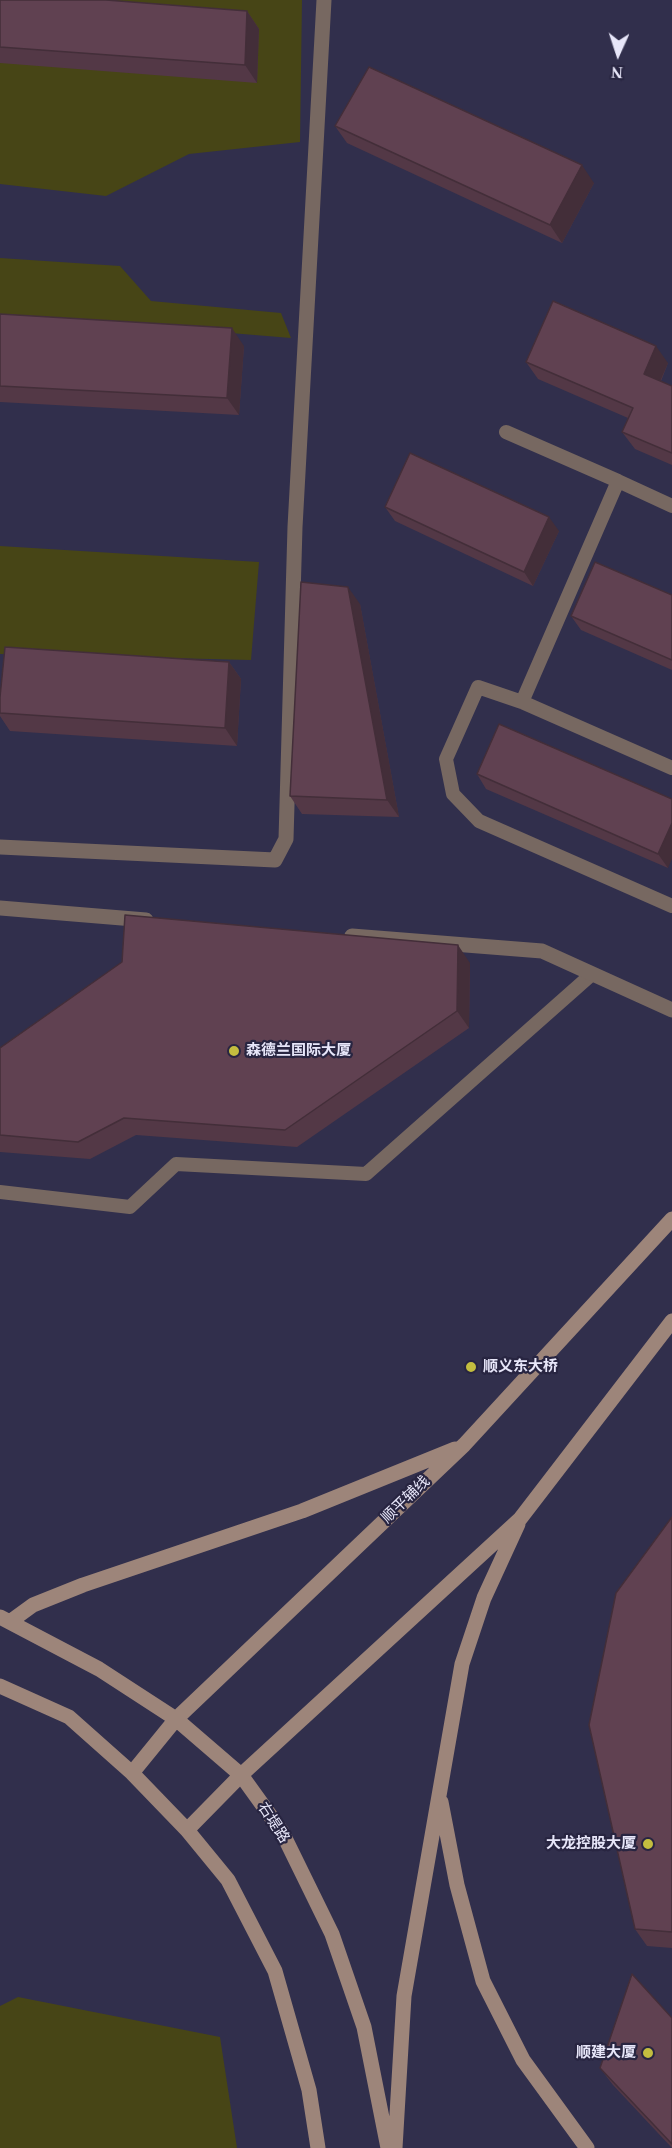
<!DOCTYPE html>
<html>
<head>
<meta charset="utf-8">
<style>
  body { margin:0 }
  #map { position:relative; width:672px; height:2148px; overflow:hidden; background:#312f4c; font-family:"Times New Roman",serif }
  canvas { display:block }
  .north { position:absolute; left:588px; top:24px; width:60px; height:60px; -webkit-text-stroke:4px #282541; paint-order:stroke; rotate:183deg; font-size:16px; font-weight:700; line-height:24px; text-align:center; color:#e7e6f9 }
  .north::after { content:''; display:block; margin:auto; width:21px; height:27px; background:#e7e6f9; clip-path:polygon(50% 0,100% 100%,50% 72%,0 100%) }
</style>
</head>
<body>
<div id="map">
<canvas width="672" height="2148"></canvas>
<div class="north">N</div>
</div>
<script>
const ctx = document.querySelector('canvas').getContext('2d');
ctx.lineJoin = 'round';
function fill(path, color) {
  ctx.fillStyle = color;
  ctx.fill(path, 'evenodd');
}
function poly(rows) {
  const path = new Path2D();
  for (const r of rows) {
    path.moveTo(r[0], r[1]);
    for (let i = 2; i < r.length; i += 2) path.lineTo(r[i], r[i + 1]);
  }
  return path;
}
function trace(path, color, width, dash) {
  ctx.strokeStyle = color;
  ctx.lineWidth = width;
  ctx.lineCap = dash ? 'butt' : 'round';
  ctx.setLineDash(dash || []);
  ctx.stroke(path);
}
function drawText(font, color, halo, rows, align = 'center') {
  ctx.font = font + ' "Times New Roman","Noto Sans SC",serif';
  ctx.lineWidth = 4.5;
  ctx.setLineDash([]);
  ctx.textBaseline = 'middle';
  ctx.strokeStyle = halo;
  ctx.fillStyle = color;
  for (const [text, x, y, turn = 0] of rows) {
    ctx.save();
    ctx.translate(x, y);
    ctx.rotate((+turn || 0) * Math.PI / 180);
    ctx.textAlign = isNaN(turn) ? turn : align;
    if (halo) ctx.strokeText(text, 0, 0);
    ctx.fillText(text, 0, 0);
    ctx.restore();
  }
}
fill(poly([
  [0,0,302,0,300,142,189,154,106,196,0,184],
  [0,258,120,266,151,301,281,313,291,338,0,314],
  [0,546,259,562,251,660,0,654],
  [18,1997,220,2037,237,2148,0,2148,0,2006]
]), '#474516');
trace(poly([
  [506,432,618,481],
  [672,506,618,481,522,702,672,768],
  [522,702,478,687,446,759,453,794,479,821,672,906],
  [0,1192,130,1207,176,1164,366,1174,592,974]
]), '#776861', 14);
trace(poly([
  [0,847,275,860,286,839,295,527,324,0],
  [0,908,146,920],
  [352,936,542,951,672,1010]
]), '#776861', 15);
trace(poly([
  [0,1617,99,1669,176,1719,241,1775,282,1832,332,1934,364,2027,388,2148],
  [11,1621,33,1605,83,1585,302,1511,455,1449],
  [0,1686,69,1717,132,1773,187,1830,228,1880,275,1971,309,2090,318,2148],
  [132,1773,176,1719,464,1445,672,1219],
  [441,1802,457,1885,483,1981,523,2060,587,2148],
  [187,1830,241,1775,520,1519,672,1321],
  [395,2148,404,1996,462,1664,484,1598,518,1524]
]), '#9d857a', 15);
fill(poly([
  [0,0,247,11,259,29,257,83,0,63],
  [335,126,594,183,562,243,347,143],
  [0,314,244,346,239,415,0,402],
  [526,362,668,363,661,381,672,386,672,465,635,449,622,432,628,418,538,379],
  [385,507,559,531,533,586,395,521],
  [672,595,672,670,581,630,571,616],
  [360,604,399,817,302,814,290,796],
  [229,662,241,679,237,746,10,731,0,716,0,697],
  [477,774,672,799,668,868,486,789],
  [470,963,469,1028,297,1147,136,1135,90,1159,0,1152,0,1048],
  [672,1517,672,1948,647,1946,635,1929],
  [672,2018,672,2148,613,2085,600,2068]
]), '#533846');
fill(poly([
  [247,11,259,29,257,83,245,65],
  [582,165,594,183,562,243,550,225],
  [232,328,244,346,239,415,227,398],
  [656,346,668,363,656,391,644,374],
  [549,517,559,531,533,586,524,572],
  [348,587,360,604,399,817,387,800],
  [229,662,241,679,237,746,225,728],
  [672,823,672,859,668,868,658,854],
  [458,945,470,963,469,1028,457,1011]
]), '#432e39');
const building = poly([
  [0,0,106,0,247,11,245,65,0,47,0,0],
  [369,67,582,165,550,225,335,126,369,67],
  [553,301,656,346,644,374,672,386,672,453,622,432,633,408,526,362,553,301],
  [0,314,232,328,227,398,0,386,0,314],
  [410,453,549,517,524,572,385,507,410,453],
  [595,562,672,595,672,660,571,616,595,562],
  [301,582,348,587,387,800,290,796,301,582],
  [5,647,229,662,225,728,0,713,0,697,5,647],
  [499,724,672,799,672,823,658,854,477,774,499,724],
  [125,915,458,945,457,1011,285,1130,124,1118,78,1142,0,1135,0,1048,122,962,125,915],
  [672,1517,672,1932,635,1929,589,1725,616,1593,672,1517],
  [632,1974,672,2018,672,2144,600,2068,632,1974]
]);
fill(building, '#604151');
trace(building, '#432e39', 1.5);
for (const [x, y, r, color] of [
  [234,1051,6,"#c3bd3f"],
  [471,1367,6,"#c3bd3f"],
  [648,1844,6,"#c3bd3f"],
  [648,2053,6,"#c3bd3f"]
]) {
  const dot = new Path2D();
  dot.arc(x, y, r, 0, 2 * Math.PI);
  ctx.fillStyle = color;
  ctx.fill(dot);
  trace(dot, '#282541', 2);
}
drawText('bold 15px', '#e7e6f9', '#282541', [
  ["森德兰国际大厦",246,1051],
  ["顺义东大桥",483,1367],
  ["大龙控股大厦",636,1844,"right"],
  ["顺建大厦",636,2053,"right"]
], 'left');
drawText('15px', '#e7e6f9', '#282541', [
  ["顺平辅线",406,1500,-44],
  ["右堤路",273,1823,57]
]);
</script>
</body>
</html>
